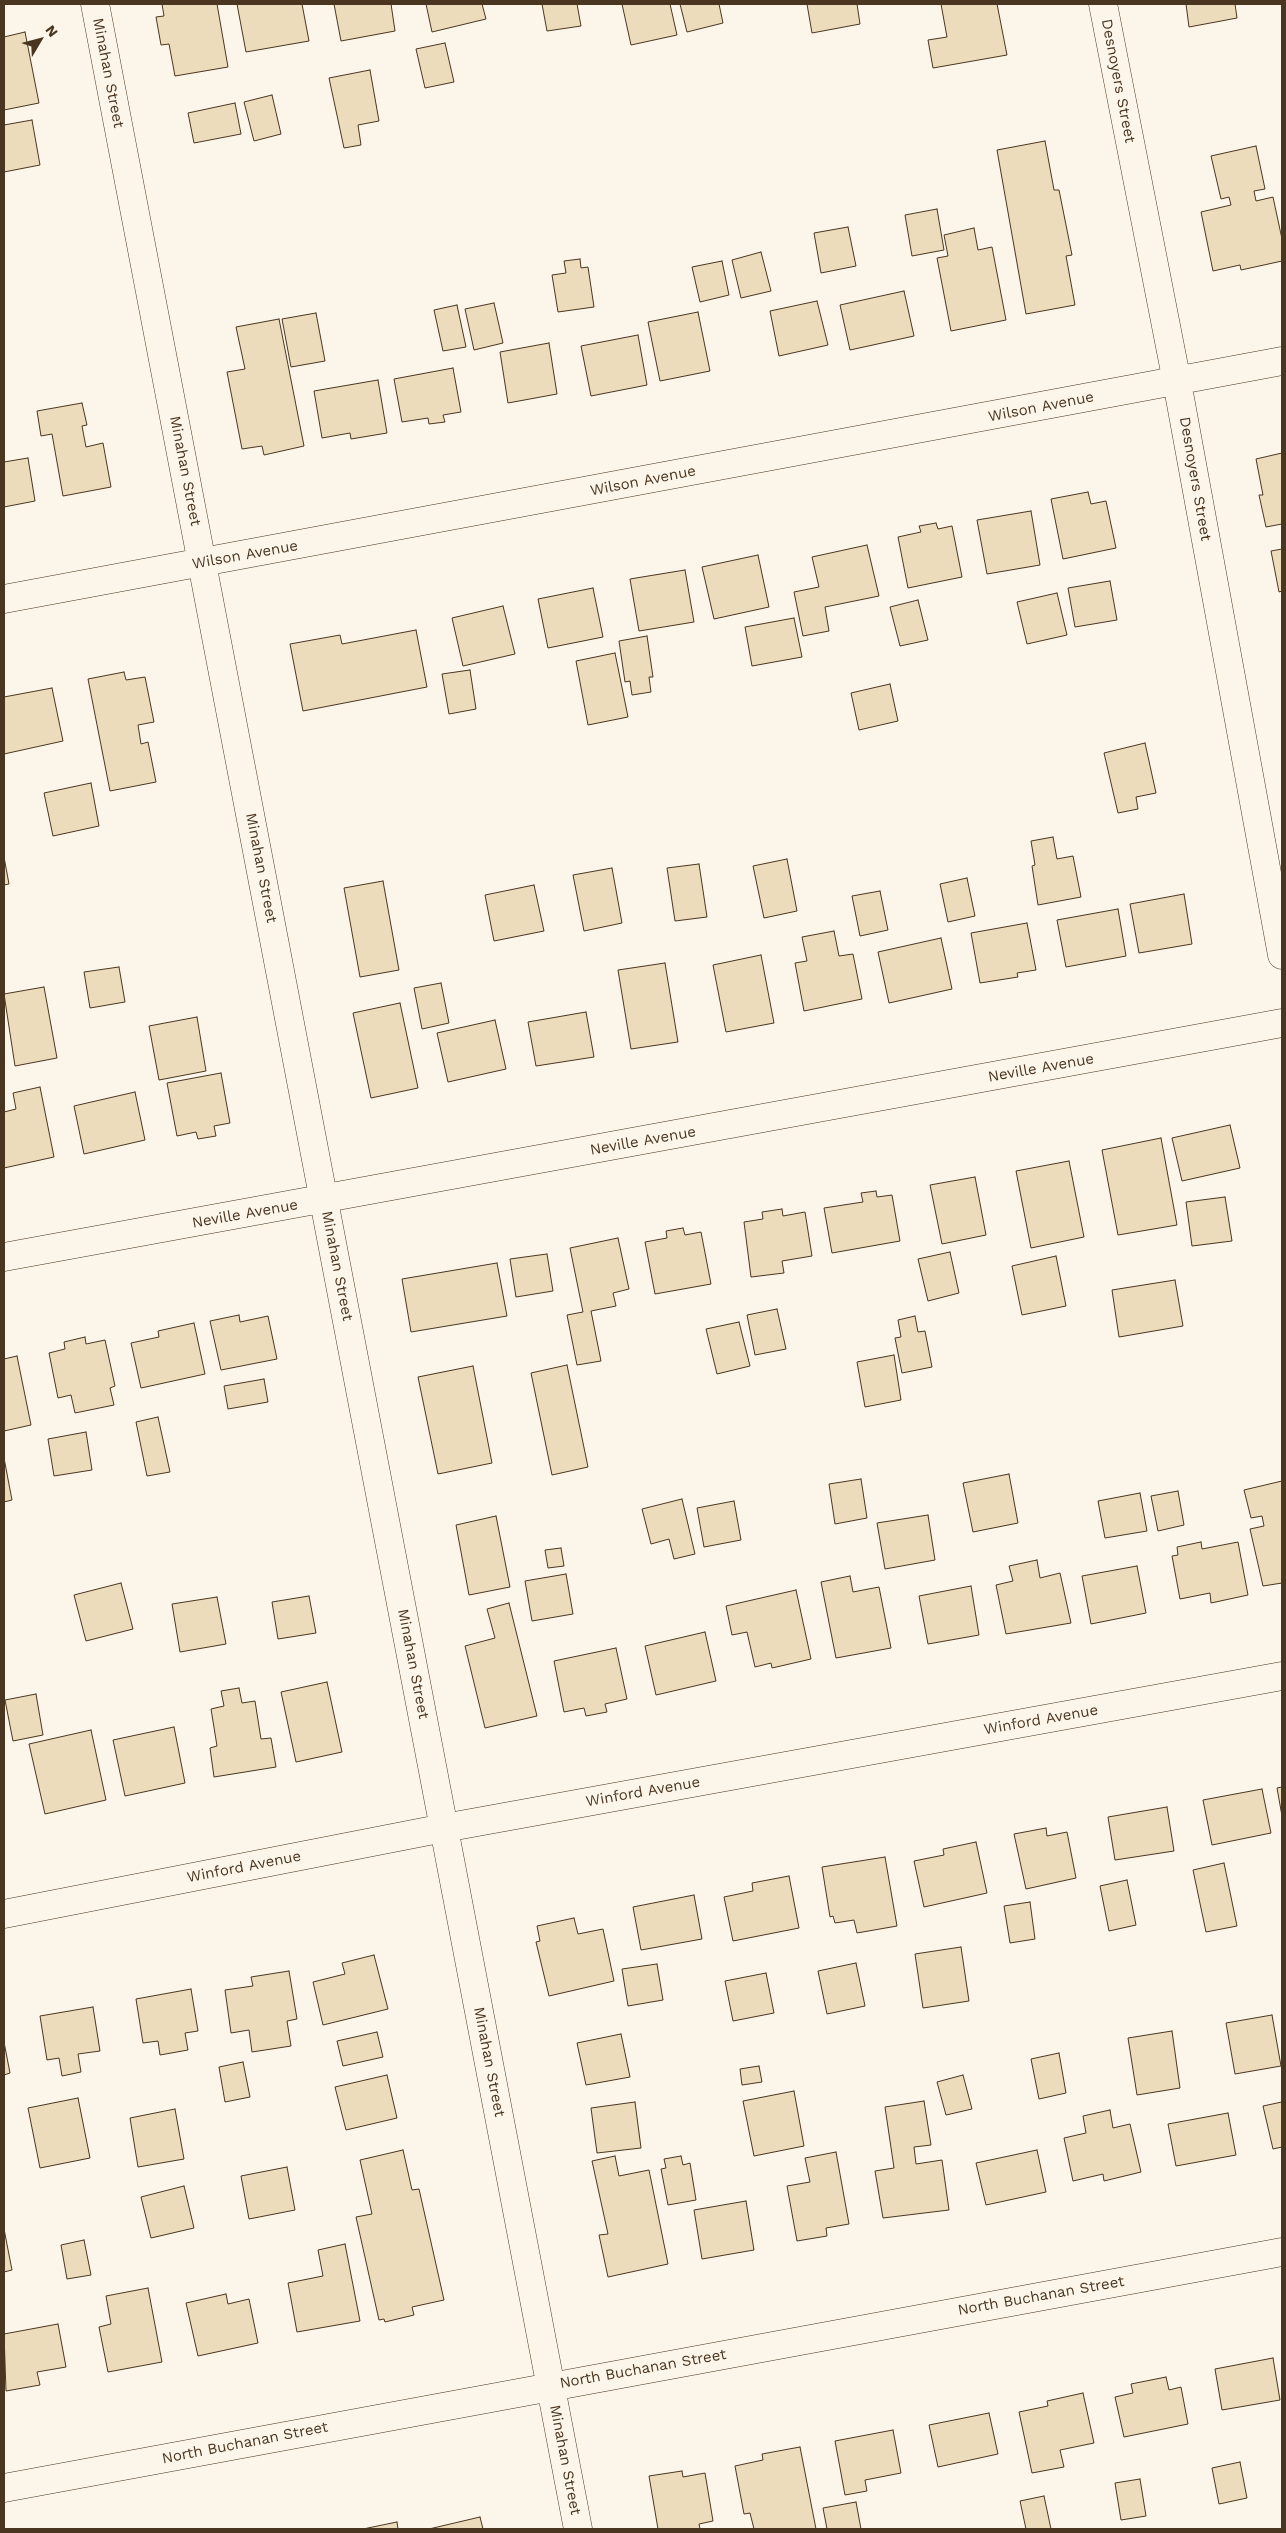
<!DOCTYPE html>
<html>
<head>
<meta charset="utf-8">
<style>
  body { margin:0 }
  #map { position:relative; width:1286px; height:2533px; overflow:hidden; background:#fbf6e9; font-family:"Work Sans",sans-serif }
  canvas { display:block }
  .frame { position:absolute; inset:0; border:5px solid #4a3520; pointer-events:none }
  .north { position:absolute; left:15px; top:15px; width:50px; height:50px; -webkit-text-stroke:4px #fbf6e9; paint-order:stroke; rotate:53deg; font-size:14px; font-weight:700; line-height:20px; text-align:center; color:#4a3520 }
  .north::after { content:''; display:block; margin:auto; width:18px; height:22px; background:#4a3520; clip-path:polygon(50% 0,100% 100%,50% 72%,0 100%) }
</style>
</head>
<body>
<div id="map">
<canvas width="1286" height="2533"></canvas>
<div class="frame"></div>
<div class="north">N</div>
</div>
<script>
const ctx = document.querySelector('canvas').getContext('2d');
ctx.lineJoin = 'round';
function fill(path, color) {
  ctx.fillStyle = color;
  ctx.fill(path, 'evenodd');
}
function poly(rows) {
  const path = new Path2D();
  for (const r of rows) {
    path.moveTo(r[0], r[1]);
    for (let i = 2; i < r.length; i += 2) path.lineTo(r[i], r[i + 1]);
  }
  return path;
}
function trace(path, color, width, dash) {
  ctx.strokeStyle = color;
  ctx.lineWidth = width;
  ctx.lineCap = dash ? 'butt' : 'round';
  ctx.setLineDash(dash || []);
  ctx.stroke(path);
}
function drawText(font, color, halo, rows, align = 'center') {
  ctx.font = font + ' "Work Sans",sans-serif';
  ctx.lineWidth = 4;
  ctx.setLineDash([]);
  ctx.textBaseline = 'middle';
  ctx.strokeStyle = halo;
  ctx.fillStyle = color;
  for (const [text, x, y, turn = 0] of rows) {
    ctx.save();
    ctx.translate(x, y);
    ctx.rotate((+turn || 0) * Math.PI / 180);
    ctx.textAlign = isNaN(turn) ? turn : align;
    if (halo) ctx.strokeText(text, 0, 0);
    ctx.fillText(text, 0, 0);
    ctx.restore();
  }
}
const building = poly([
  [162,4,217,4,228,67,175,76,169,44,161,45,156,17,164,16,162,4],
  [237,4,302,4,309,41,246,52,237,4],
  [334,4,391,4,395,31,341,41,334,4],
  [426,4,482,4,486,19,432,32,426,4],
  [542,4,577,4,581,26,547,31,542,4],
  [622,4,670,4,677,35,631,45,622,4],
  [680,4,719,4,723,23,687,32,680,4],
  [807,4,857,4,860,24,812,33,807,4],
  [941,4,997,4,1007,55,933,68,928,40,947,37,941,4],
  [1186,4,1235,4,1237,18,1189,27,1186,4],
  [25,32,39,103,4,110,4,37,25,32],
  [445,43,454,82,425,88,416,49,445,43],
  [370,70,379,121,358,125,361,145,344,148,329,78,370,70],
  [272,95,281,134,254,141,244,102,272,95],
  [235,103,241,134,194,143,188,113,235,103],
  [32,120,40,165,4,172,4,125,32,120],
  [1045,141,1054,190,1059,190,1072,255,1066,256,1075,305,1026,314,997,150,1045,141],
  [1256,146,1265,189,1254,191,1256,201,1273,197,1282,239,1282,261,1241,270,1240,265,1213,271,1201,212,1231,205,1229,197,1221,199,1211,156,1256,146],
  [937,209,944,250,912,256,905,215,937,209],
  [848,227,856,266,821,273,814,233,848,227],
  [974,228,978,250,992,247,1006,320,951,331,937,258,948,256,944,235,974,228],
  [761,252,771,291,741,298,732,260,761,252],
  [580,259,581,268,588,267,594,307,558,312,552,275,566,273,564,261,580,259],
  [722,261,729,295,700,302,692,267,722,261],
  [904,291,914,336,850,350,840,305,904,291],
  [817,301,828,345,779,356,770,311,817,301],
  [494,303,503,343,474,350,465,309,494,303],
  [457,305,466,347,443,351,434,310,457,305],
  [698,312,710,371,660,381,648,322,698,312],
  [316,313,325,361,291,367,282,319,316,313],
  [279,319,304,446,264,455,262,446,242,449,227,372,245,369,236,327,279,319],
  [638,335,647,385,591,396,581,346,638,335],
  [549,343,557,394,508,403,500,352,549,343],
  [453,368,461,412,443,415,445,422,429,424,428,418,402,422,394,379,453,368],
  [378,380,387,433,351,439,350,433,322,438,314,391,378,380],
  [82,403,87,425,82,426,86,447,103,443,111,487,63,496,52,434,41,436,37,411,82,403],
  [1282,453,1282,524,1266,527,1259,495,1263,495,1256,459,1282,453],
  [28,458,35,501,4,507,4,462,28,458],
  [1088,492,1091,504,1106,501,1116,548,1063,559,1051,499,1088,492],
  [1031,511,1040,565,987,574,977,520,1031,511],
  [936,523,938,529,952,526,962,577,908,588,898,537,921,532,919,526,936,523],
  [867,545,879,596,825,607,829,631,803,636,794,592,819,587,812,557,867,545],
  [1282,549,1282,591,1279,592,1271,551,1282,549],
  [758,555,769,607,714,619,702,567,758,555],
  [685,570,694,622,639,631,630,579,685,570],
  [1110,581,1117,620,1075,627,1068,588,1110,581],
  [593,588,603,637,548,648,538,599,593,588],
  [1057,593,1067,635,1027,644,1017,602,1057,593],
  [918,600,928,640,900,646,890,607,918,600],
  [503,606,515,654,463,666,452,618,503,606],
  [794,618,802,657,752,666,745,627,794,618],
  [416,630,427,687,303,711,290,644,340,635,342,644,416,630],
  [647,636,653,677,649,677,651,692,632,695,630,681,625,682,619,641,647,636],
  [615,653,628,717,588,725,576,661,615,653],
  [470,670,476,709,449,714,442,674,470,670],
  [124,672,126,680,145,677,154,722,138,725,141,744,148,742,156,782,110,791,88,679,124,672],
  [890,684,898,721,859,730,851,693,890,684],
  [52,688,63,741,4,754,4,697,52,688],
  [1145,743,1156,793,1136,797,1138,809,1118,813,1104,753,1145,743],
  [91,783,99,826,53,836,44,793,91,783],
  [1053,837,1057,859,1073,856,1081,897,1038,905,1032,866,1035,865,1031,841,1053,837],
  [4,857,9,884,4,885,4,857],
  [787,859,797,911,764,918,753,866,787,859],
  [699,864,707,917,675,921,667,868,699,864],
  [612,868,622,923,584,931,573,875,612,868],
  [967,878,975,916,948,922,940,884,967,878],
  [383,881,399,970,360,977,344,888,383,881],
  [534,885,544,931,494,941,485,895,534,885],
  [880,891,888,930,860,936,852,896,880,891],
  [1184,894,1192,944,1139,953,1130,904,1184,894],
  [1118,909,1126,956,1066,967,1057,920,1118,909],
  [1027,923,1036,970,1017,973,1018,977,980,983,971,933,1027,923],
  [834,931,839,956,853,954,862,999,804,1011,795,963,807,961,802,937,834,931],
  [941,938,952,989,889,1003,878,952,941,938],
  [761,955,774,1023,726,1032,713,965,761,955],
  [665,963,678,1042,631,1049,618,970,665,963],
  [119,967,125,1002,90,1008,84,972,119,967],
  [441,983,449,1023,422,1029,414,988,441,983],
  [44,987,57,1058,15,1066,4,994,44,987],
  [400,1003,418,1088,371,1098,353,1013,400,1003],
  [586,1012,594,1057,536,1066,528,1022,586,1012],
  [197,1017,206,1071,159,1080,149,1026,197,1017],
  [495,1020,506,1069,448,1082,437,1033,495,1020],
  [221,1073,230,1123,214,1126,216,1136,198,1139,196,1132,177,1136,167,1083,221,1073],
  [40,1087,54,1157,4,1168,4,1112,16,1109,13,1093,40,1087],
  [135,1092,145,1140,84,1154,74,1106,135,1092],
  [1230,1125,1240,1168,1182,1181,1172,1138,1230,1125],
  [1161,1138,1177,1225,1118,1235,1102,1150,1161,1138],
  [1069,1161,1084,1237,1031,1248,1016,1171,1069,1161],
  [975,1177,986,1235,942,1244,930,1185,975,1177],
  [876,1191,877,1197,892,1195,900,1241,832,1253,824,1208,863,1202,861,1193,876,1191],
  [1225,1197,1232,1241,1192,1246,1186,1202,1225,1197],
  [782,1209,783,1216,805,1212,812,1256,782,1261,784,1273,751,1277,744,1222,763,1219,762,1212,782,1209],
  [683,1228,685,1235,701,1232,711,1284,655,1294,645,1242,667,1238,666,1231,683,1228],
  [618,1238,629,1289,613,1293,616,1306,591,1311,601,1361,577,1365,567,1315,583,1312,570,1248,618,1238],
  [950,1252,959,1293,928,1301,918,1259,950,1252],
  [547,1254,553,1291,516,1297,510,1259,547,1254],
  [1056,1256,1066,1306,1022,1315,1012,1266,1056,1256],
  [497,1263,507,1316,411,1332,402,1279,497,1263],
  [1175,1280,1183,1326,1119,1337,1112,1290,1175,1280],
  [777,1309,786,1349,755,1355,747,1315,777,1309],
  [239,1315,240,1322,268,1316,277,1359,221,1370,210,1321,239,1315],
  [915,1316,918,1332,925,1331,932,1367,902,1373,895,1338,901,1337,898,1320,915,1316],
  [739,1322,750,1366,717,1374,706,1329,739,1322],
  [194,1323,205,1374,141,1388,131,1343,159,1337,158,1331,194,1323],
  [85,1337,86,1344,105,1340,115,1386,110,1388,114,1405,75,1413,71,1395,58,1398,49,1353,65,1349,64,1342,85,1337],
  [894,1355,901,1400,865,1407,857,1362,894,1355],
  [17,1356,31,1425,4,1431,4,1359,17,1356],
  [567,1365,588,1467,552,1475,531,1373,567,1365],
  [473,1366,492,1463,438,1474,418,1377,473,1366],
  [264,1379,268,1402,228,1409,224,1386,264,1379],
  [158,1417,170,1472,147,1476,136,1422,158,1417],
  [86,1432,92,1470,54,1476,48,1439,86,1432],
  [4,1458,12,1500,4,1502,4,1458],
  [1009,1474,1018,1523,973,1532,963,1483,1009,1474],
  [861,1479,867,1518,835,1524,829,1484,861,1479],
  [1282,1481,1282,1583,1263,1586,1250,1529,1264,1526,1262,1516,1251,1518,1244,1490,1282,1481],
  [1178,1491,1184,1525,1158,1531,1151,1496,1178,1491],
  [1140,1493,1147,1531,1105,1538,1098,1501,1140,1493],
  [682,1499,695,1554,674,1559,669,1539,651,1544,642,1509,682,1499],
  [734,1501,741,1540,704,1547,697,1508,734,1501],
  [928,1515,935,1560,885,1569,877,1523,928,1515],
  [496,1516,510,1587,469,1595,456,1525,496,1516],
  [1201,1542,1202,1549,1238,1542,1248,1595,1211,1603,1210,1593,1180,1599,1172,1556,1178,1555,1177,1547,1201,1542],
  [561,1548,564,1566,548,1568,545,1550,561,1548],
  [1037,1560,1040,1578,1060,1573,1071,1623,1006,1634,996,1585,1013,1581,1009,1566,1037,1560],
  [1137,1566,1146,1613,1091,1624,1082,1576,1137,1566],
  [566,1574,573,1614,532,1621,525,1581,566,1574],
  [850,1576,853,1592,879,1587,891,1648,836,1658,821,1582,850,1576],
  [121,1583,133,1629,86,1641,74,1595,121,1583],
  [971,1586,979,1635,928,1644,919,1596,971,1586],
  [796,1590,811,1659,772,1668,771,1663,755,1667,747,1632,732,1635,726,1606,796,1590],
  [309,1596,316,1633,278,1639,272,1602,309,1596],
  [217,1597,226,1644,180,1652,172,1604,217,1597],
  [509,1603,537,1716,485,1728,465,1646,495,1638,487,1609,509,1603],
  [705,1632,716,1681,656,1695,645,1646,705,1632],
  [616,1648,627,1699,605,1704,607,1712,586,1716,584,1708,564,1712,554,1661,616,1648],
  [327,1682,342,1752,296,1762,281,1692,327,1682],
  [239,1688,242,1703,255,1701,261,1739,271,1738,276,1767,214,1777,210,1748,217,1746,211,1709,224,1706,221,1691,239,1688],
  [36,1694,43,1735,13,1741,5,1700,36,1694],
  [174,1727,185,1783,125,1796,113,1740,174,1727],
  [91,1730,106,1800,45,1814,29,1744,91,1730],
  [1282,1787,1282,1816,1277,1788,1282,1787],
  [1262,1789,1271,1833,1212,1845,1203,1800,1262,1789],
  [1167,1807,1174,1851,1115,1860,1108,1817,1167,1807],
  [1046,1828,1047,1836,1067,1832,1076,1878,1026,1889,1014,1834,1046,1828],
  [976,1842,987,1893,924,1907,914,1861,944,1855,943,1849,976,1842],
  [885,1857,897,1926,857,1933,854,1920,835,1923,833,1916,830,1917,822,1867,885,1857],
  [1224,1863,1237,1926,1206,1932,1193,1870,1224,1863],
  [789,1876,799,1928,733,1941,724,1897,753,1891,752,1883,789,1876],
  [1127,1880,1136,1925,1109,1931,1100,1886,1127,1880],
  [694,1895,702,1939,641,1950,633,1907,694,1895],
  [1030,1902,1035,1939,1010,1943,1004,1906,1030,1902],
  [574,1918,578,1934,603,1929,614,1981,549,1996,536,1942,540,1941,537,1926,574,1918],
  [961,1947,969,2001,923,2008,915,1954,961,1947],
  [374,1955,388,2009,323,2025,313,1982,345,1974,342,1963,374,1955],
  [856,1963,865,2006,827,2014,818,1971,856,1963],
  [657,1964,663,2000,628,2006,622,1969,657,1964],
  [289,1971,297,2019,287,2021,291,2046,252,2052,249,2030,231,2033,225,1990,253,1986,251,1977,289,1971],
  [766,1973,774,2013,733,2021,725,1981,766,1973],
  [191,1989,198,2031,185,2033,188,2050,160,2055,158,2041,143,2043,136,1999,191,1989],
  [93,2007,100,2051,78,2054,81,2072,62,2076,59,2058,47,2060,40,2016,93,2007],
  [1272,2015,1281,2066,1235,2074,1226,2023,1272,2015],
  [1172,2031,1180,2088,1137,2095,1128,2038,1172,2031],
  [377,2032,383,2057,343,2066,337,2041,377,2032],
  [621,2034,630,2077,586,2085,577,2043,621,2034],
  [4,2042,10,2073,4,2075,4,2042],
  [1059,2053,1066,2093,1039,2099,1031,2059,1059,2053],
  [243,2062,250,2097,225,2102,219,2067,243,2062],
  [759,2066,762,2082,742,2085,740,2069,759,2066],
  [387,2075,397,2118,346,2130,335,2087,387,2075],
  [963,2075,972,2109,946,2115,937,2082,963,2075],
  [794,2091,804,2146,754,2156,743,2101,794,2091],
  [78,2098,90,2158,40,2168,28,2108,78,2098],
  [924,2101,931,2145,914,2147,916,2164,942,2160,949,2210,883,2218,875,2171,894,2168,885,2107,924,2101],
  [635,2102,641,2148,597,2153,591,2108,635,2102],
  [1282,2102,1282,2147,1273,2149,1263,2106,1282,2102],
  [175,2109,184,2159,138,2167,130,2118,175,2109],
  [1110,2110,1113,2128,1130,2124,1141,2172,1104,2181,1103,2174,1073,2181,1064,2138,1086,2133,1083,2116,1110,2110],
  [1228,2113,1236,2155,1176,2166,1168,2124,1228,2113],
  [403,2150,412,2190,419,2189,444,2300,412,2307,414,2315,385,2322,384,2319,379,2320,356,2217,372,2214,360,2160,403,2150],
  [1037,2150,1046,2192,986,2205,976,2163,1037,2150],
  [836,2152,849,2224,826,2228,827,2236,797,2241,787,2186,810,2182,805,2158,836,2152],
  [615,2156,619,2176,649,2170,668,2264,608,2277,599,2235,608,2234,592,2161,615,2156],
  [681,2156,683,2165,690,2163,696,2200,668,2205,661,2169,666,2168,664,2159,681,2156],
  [287,2167,295,2210,249,2219,241,2176,287,2167],
  [184,2186,194,2228,151,2238,141,2197,184,2186],
  [746,2201,754,2250,702,2259,694,2210,746,2201],
  [4,2229,12,2270,4,2272,4,2229],
  [84,2240,91,2275,67,2279,61,2245,84,2240],
  [345,2244,360,2321,297,2332,288,2283,323,2276,318,2250,345,2244],
  [148,2288,162,2362,108,2372,99,2327,111,2324,106,2296,148,2288],
  [226,2294,228,2304,249,2299,258,2343,198,2356,186,2303,226,2294],
  [58,2324,66,2367,37,2372,40,2385,6,2391,4,2334,58,2324],
  [1273,2358,1280,2400,1222,2410,1215,2369,1273,2358],
  [1166,2377,1169,2390,1181,2387,1188,2424,1124,2437,1115,2397,1133,2393,1131,2384,1166,2377],
  [1083,2393,1094,2443,1060,2450,1064,2467,1032,2473,1019,2412,1048,2406,1047,2401,1083,2393],
  [989,2413,998,2454,938,2467,929,2425,989,2413],
  [893,2430,901,2473,865,2480,867,2491,845,2495,835,2441,893,2430],
  [800,2447,816,2529,754,2529,750,2513,744,2514,735,2466,763,2460,762,2454,800,2447],
  [1240,2462,1247,2498,1219,2504,1212,2468,1240,2462],
  [682,2471,683,2477,705,2473,713,2521,699,2524,700,2529,658,2529,649,2476,682,2471],
  [1140,2479,1146,2516,1121,2520,1115,2483,1140,2479],
  [1044,2496,1051,2529,1026,2529,1020,2501,1044,2496],
  [856,2502,861,2529,827,2529,823,2508,856,2502],
  [480,2517,483,2529,429,2529,480,2517],
  [397,2522,398,2529,363,2529,397,2522]
]);
fill(building, '#ecdcbc');
trace(building, '#4a3520', 1);
const minor = poly([
  [95,4,578,2529],
  [1103,4,1177,382,1282,955],
  [4,599,1282,361],
  [4,1257,1282,1023],
  [4,1914,444,1828,1282,1676],
  [4,2488,1282,2252]
]);
trace(minor, '#4a3520', 29);
trace(minor, '#fbf6e9', 28);
drawText('15px', '#4a3520', '#fbf6e9', [
  ["Minahan Street",108,73,79],
  ["Desnoyers Street",1118,81,79],
  ["Wilson Avenue",1041,407,-11],
  ["Minahan Street",185,471,79],
  ["Desnoyers Street",1195,479,80],
  ["Wilson Avenue",643,481,-11],
  ["Wilson Avenue",245,555,-10],
  ["Minahan Street",261,868,79],
  ["Neville Avenue",1041,1068,-10],
  ["Neville Avenue",643,1141,-10],
  ["Neville Avenue",245,1214,-10],
  ["Minahan Street",337,1266,79],
  ["Minahan Street",413,1664,79],
  ["Winford Avenue",1041,1720,-10],
  ["Winford Avenue",643,1792,-10],
  ["Winford Avenue",244,1867,-11],
  ["Minahan Street",489,2062,79],
  ["North Buchanan Street",1041,2296,-10],
  ["North Buchanan Street",643,2369,-10],
  ["North Buchanan Street",245,2443,-11],
  ["Minahan Street",565,2460,79]
]);
</script>
</body>
</html>
